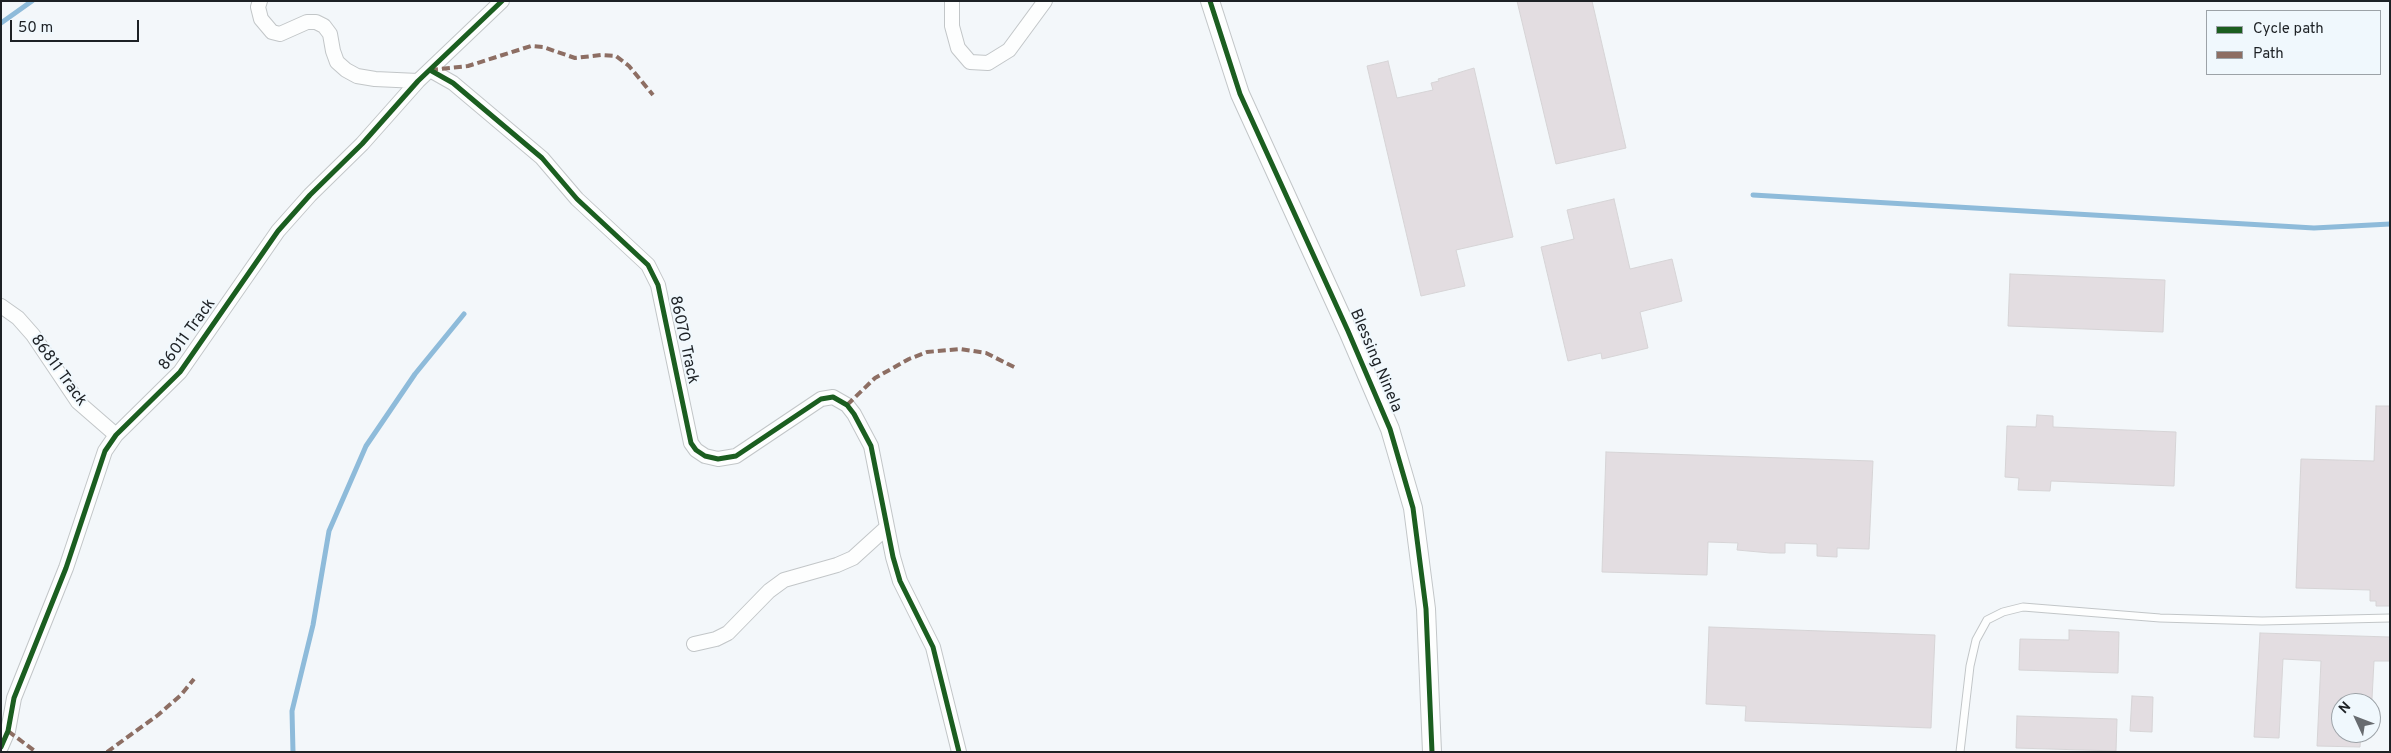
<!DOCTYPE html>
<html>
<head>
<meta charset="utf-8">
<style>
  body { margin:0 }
  #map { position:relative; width:2391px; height:753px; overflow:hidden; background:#f3f7fa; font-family:Overpass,sans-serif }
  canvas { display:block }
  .frame { position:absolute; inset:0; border:2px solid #1d2125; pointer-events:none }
  .legend { position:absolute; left:2206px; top:10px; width:175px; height:65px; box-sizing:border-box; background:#f0f8fd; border:1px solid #9ca2a7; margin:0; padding:6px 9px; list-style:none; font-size:15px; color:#1d2125 }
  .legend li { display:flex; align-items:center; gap:10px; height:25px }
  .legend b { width:25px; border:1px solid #9ca2a7 }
  .north { position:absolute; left:2331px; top:693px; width:50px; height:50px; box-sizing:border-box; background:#f0f8fd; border:1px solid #9ca2a7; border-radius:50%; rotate:313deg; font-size:14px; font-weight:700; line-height:20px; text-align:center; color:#1d2125 }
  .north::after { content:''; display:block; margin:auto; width:18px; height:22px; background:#686c70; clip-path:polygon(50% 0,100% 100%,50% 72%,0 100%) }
  .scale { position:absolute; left:10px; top:20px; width:129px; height:22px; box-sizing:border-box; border:2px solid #1d2125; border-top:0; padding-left:6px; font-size:15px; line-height:18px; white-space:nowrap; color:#1d2125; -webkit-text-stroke:4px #f0f8fd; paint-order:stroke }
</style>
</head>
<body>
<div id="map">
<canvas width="2391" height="753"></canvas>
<div class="frame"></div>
<ul class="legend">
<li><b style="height:6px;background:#1b5e20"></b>Cycle path</li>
<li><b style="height:6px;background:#8d6e63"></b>Path</li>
</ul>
<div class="north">N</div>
<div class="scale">50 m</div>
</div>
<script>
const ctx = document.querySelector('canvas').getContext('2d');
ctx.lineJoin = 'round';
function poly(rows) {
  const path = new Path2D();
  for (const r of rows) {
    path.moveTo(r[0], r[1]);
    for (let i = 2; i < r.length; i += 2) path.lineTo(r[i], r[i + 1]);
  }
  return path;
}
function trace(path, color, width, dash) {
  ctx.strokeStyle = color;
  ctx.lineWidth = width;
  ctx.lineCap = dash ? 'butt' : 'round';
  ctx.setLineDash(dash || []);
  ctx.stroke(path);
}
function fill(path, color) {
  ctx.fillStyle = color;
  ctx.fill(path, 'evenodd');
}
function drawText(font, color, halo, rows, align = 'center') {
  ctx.font = font + ' Overpass,sans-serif';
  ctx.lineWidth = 4;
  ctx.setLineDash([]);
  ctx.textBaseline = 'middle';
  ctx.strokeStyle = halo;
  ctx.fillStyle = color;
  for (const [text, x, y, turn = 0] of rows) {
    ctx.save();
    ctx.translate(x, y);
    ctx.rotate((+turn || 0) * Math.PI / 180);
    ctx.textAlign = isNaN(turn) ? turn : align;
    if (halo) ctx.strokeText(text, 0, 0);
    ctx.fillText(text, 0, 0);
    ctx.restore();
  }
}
trace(poly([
  [1,23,32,1],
  [1753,195,2314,228,2390,224],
  [293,752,292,711,313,625,329,531,366,446,415,374,464,314]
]), '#8ebbda', 5);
const building = poly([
  [1517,1,1592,1,1626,148,1556,164,1517,1],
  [1388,61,1397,98,1433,90,1431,83,1439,81,1438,79,1474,68,1513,237,1456,250,1465,286,1421,296,1367,66,1388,61],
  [1614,199,1630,269,1672,259,1682,301,1640,312,1648,348,1602,359,1601,353,1568,361,1541,247,1574,239,1567,210,1614,199],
  [2010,274,2165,280,2163,332,2008,326,2010,274],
  [2376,406,2390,406,2390,606,2376,606,2376,601,2370,601,2370,590,2296,588,2301,459,2374,461,2376,406],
  [2037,415,2053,416,2053,427,2176,432,2174,486,2051,481,2050,491,2018,490,2019,478,2005,477,2007,426,2036,427,2037,415],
  [1606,452,1873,461,1869,549,1837,548,1837,557,1817,556,1817,544,1785,543,1785,553,1770,553,1737,550,1738,543,1708,542,1707,575,1602,572,1606,452],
  [1709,627,1935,635,1931,728,1745,721,1746,706,1706,704,1709,627],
  [2069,630,2119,632,2118,673,2019,670,2020,639,2069,640,2069,630],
  [2260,633,2390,637,2390,661,2374,661,2372,699,2362,699,2362,703,2341,703,2341,733,2361,733,2360,747,2317,746,2321,661,2283,659,2279,738,2254,737,2260,633],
  [2132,696,2153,697,2152,732,2130,731,2132,696],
  [2017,716,2117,719,2116,751,2016,748,2017,716]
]);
fill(building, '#e3dde1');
trace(building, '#d6d4d6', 1);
const service = poly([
  [1960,752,1970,666,1976,640,1987,620,2003,612,2023,607,2160,618,2262,621,2390,618]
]);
const minor = poly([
  [260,1,258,7,261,19,272,32,280,34,307,22,316,22,324,26,330,34,333,51,337,62,346,70,357,76,375,79,418,81],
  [952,1,952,26,958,48,970,62,988,63,1009,50,1045,1],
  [430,70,453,83,542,158,577,199,648,265,658,285,691,443,696,450,705,456,718,459,736,456,821,399,833,397,847,405,854,414,871,446,893,557,900,581,933,647,959,752],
  [1,306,18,318,33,335,78,402,116,435],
  [694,644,716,639,728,633,769,591,784,580,837,565,853,558,886,528],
  [1,747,8,731,14,698,66,568,105,451,116,435,180,372,278,231,310,195,362,144,418,81,502,1]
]);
const tertiary = poly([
  [1210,1,1240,94,1348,331,1390,429,1413,508,1426,609,1432,752]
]);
trace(service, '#c2c6c8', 9);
trace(minor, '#c2c6c8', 16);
trace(tertiary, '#c2c6c8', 20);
trace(service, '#fdfefe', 7);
trace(minor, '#fdfefe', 14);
trace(tertiary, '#fdfefe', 18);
trace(poly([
  [430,70,468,66,531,46,543,47,575,58,601,55,616,56,629,66,653,95],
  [847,405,875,378,909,359,927,352,960,349,986,353,1016,368],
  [8,731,36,752],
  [107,752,158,715,181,695,194,679]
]), '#8d6e63', 4, [8, 4]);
trace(poly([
  [1210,1,1240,94,1348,331,1390,429,1413,508,1426,609,1432,752],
  [430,70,453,83,542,158,577,199,648,265,658,285,691,443,696,450,705,456,718,459,736,456,821,399,833,397,847,405,854,414,871,446,893,557,900,581,933,647,959,752],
  [1,747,8,731,14,698,66,568,105,451,116,435,180,372,278,231,310,195,362,144,418,81,502,1]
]), '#1b5e20', 5);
drawText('16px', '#1d2125', '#f0f8fd', [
  ["86011 Track",188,335,-54],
  ["86070 Track",683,340,78],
  ["Blessing Ninela",1375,361,67],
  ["86811 Track",58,371,54]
]);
</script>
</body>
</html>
